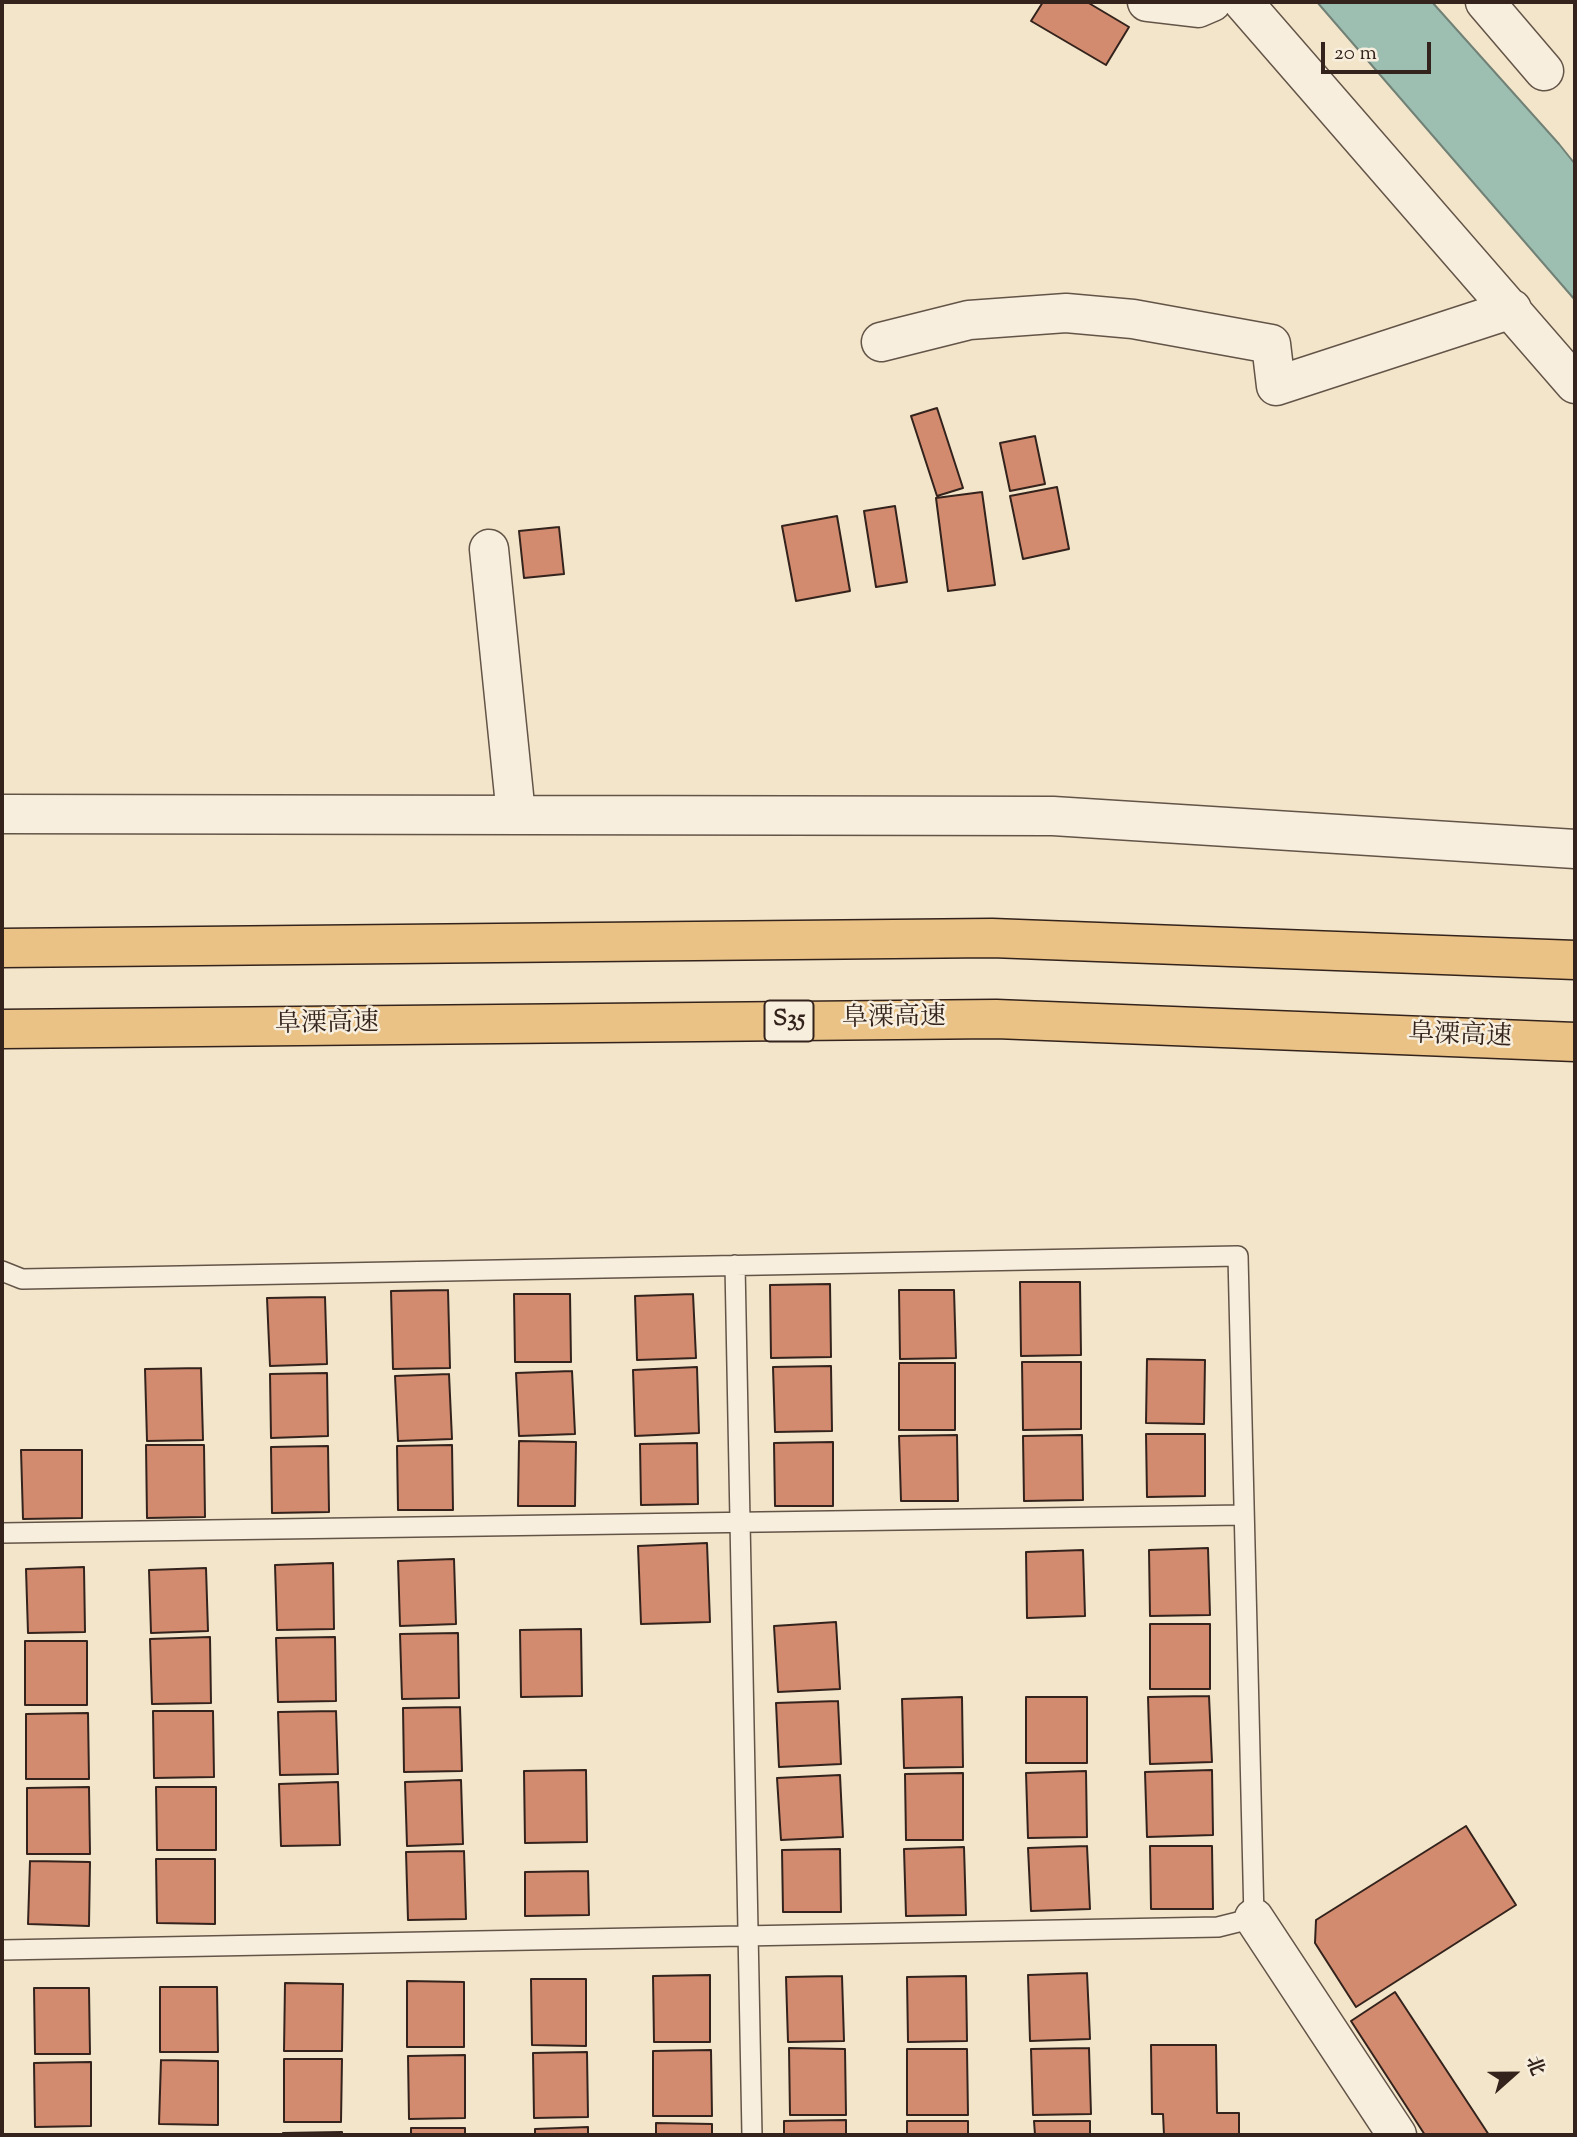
<!DOCTYPE html>
<html>
<head>
<meta charset="utf-8">
<style>
  body { margin:0 }
  #map { position:relative; width:1577px; height:2137px; overflow:hidden; background:#f3e5ca; font-family:"Sorts Mill Goudy","Noto Serif SC",serif }
  canvas { display:block }
  .frame { position:absolute; inset:0; border:4px solid #33231c; pointer-events:none }
  .north { position:absolute; left:1479px; top:2039px; width:70px; height:70px; -webkit-text-stroke:5px #f7eedd; paint-order:stroke; rotate:69deg; font-size:19px; font-weight:700; line-height:28px; text-align:center; color:#33231c }
  .north::after { content:''; display:block; margin:auto; width:24px; height:32px; background:#33231c; clip-path:polygon(50% 0,100% 100%,50% 72%,0 100%) }
  .scale { position:absolute; left:1321px; top:42px; width:110px; height:32px; box-sizing:border-box; border:4px solid #33231c; border-top:0; padding-left:9px; font-size:21px; line-height:24px; white-space:nowrap; color:#33231c; -webkit-text-stroke:5px #f7eedd; paint-order:stroke }
</style>
</head>
<body>
<div id="map">
<canvas width="1577" height="2137"></canvas>
<div class="frame"></div>
<div class="north">北</div>
<div class="scale">20 m</div>
</div>
<script>
const ctx = document.querySelector('canvas').getContext('2d');
ctx.lineJoin = 'round';
function fill(path, color) {
  ctx.fillStyle = color;
  ctx.fill(path, 'evenodd');
}
function poly(rows) {
  const path = new Path2D();
  for (const r of rows) {
    path.moveTo(r[0], r[1]);
    for (let i = 2; i < r.length; i += 2) path.lineTo(r[i], r[i + 1]);
  }
  return path;
}
function trace(path, color, width, dash) {
  ctx.strokeStyle = color;
  ctx.lineWidth = width;
  ctx.lineCap = dash ? 'butt' : 'round';
  ctx.setLineDash(dash || []);
  ctx.stroke(path);
}
function drawText(font, color, halo, rows, align = 'center') {
  ctx.font = font + ' "Sorts Mill Goudy","Noto Serif SC",serif';
  ctx.lineWidth = 5;
  ctx.setLineDash([]);
  ctx.textBaseline = 'middle';
  ctx.strokeStyle = halo;
  ctx.fillStyle = color;
  for (const [text, x, y, turn = 0] of rows) {
    ctx.save();
    ctx.translate(x, y);
    ctx.rotate((+turn || 0) * Math.PI / 180);
    ctx.textAlign = isNaN(turn) ? turn : align;
    if (halo) ctx.strokeText(text, 0, 0);
    ctx.fillText(text, 0, 0);
    ctx.restore();
  }
}
const water = poly([
  [1317,2,1432,2,1559,144,1575,164,1575,300,1317,2]
]);
fill(water, '#9cbfb2');
trace(water, '#728176', 2);
const building = poly([
  [1043,2,1087,2,1129,27,1106,65,1031,21,1043,2],
  [937,408,963,488,937,496,911,416,937,408],
  [1035,436,1045,484,1010,491,1000,443,1035,436],
  [1057,487,1069,549,1023,559,1010,496,1057,487],
  [982,492,995,585,948,591,936,498,982,492],
  [895,506,907,582,876,587,864,511,895,506],
  [837,516,850,591,796,601,782,526,837,516],
  [559,527,564,574,524,578,519,531,559,527],
  [1020,1282,1080,1282,1081,1355,1021,1356,1020,1282],
  [830,1284,831,1357,771,1358,770,1285,830,1284],
  [448,1290,450,1368,393,1369,391,1291,448,1290],
  [899,1290,954,1290,956,1358,900,1359,899,1290],
  [514,1294,570,1294,571,1362,515,1362,514,1294],
  [693,1294,696,1358,637,1360,635,1296,693,1294],
  [325,1297,327,1364,270,1366,267,1298,325,1297],
  [1147,1359,1205,1360,1204,1424,1146,1423,1147,1359],
  [1022,1362,1081,1362,1081,1429,1023,1430,1022,1362],
  [899,1363,955,1363,955,1430,899,1430,899,1363],
  [831,1366,832,1431,775,1432,773,1367,831,1366],
  [697,1367,699,1433,635,1436,633,1370,697,1367],
  [201,1368,203,1440,147,1441,145,1369,201,1368],
  [572,1371,575,1434,519,1436,516,1373,572,1371],
  [327,1373,328,1436,271,1438,270,1374,327,1373],
  [449,1374,452,1439,398,1441,395,1376,449,1374],
  [1146,1434,1205,1434,1205,1496,1147,1497,1146,1434],
  [957,1435,958,1501,901,1501,899,1436,957,1435],
  [1082,1435,1083,1500,1024,1501,1023,1436,1082,1435],
  [519,1441,576,1442,575,1506,518,1506,519,1441],
  [833,1442,833,1506,775,1506,774,1443,833,1442],
  [697,1443,698,1504,641,1505,640,1444,697,1443],
  [146,1445,204,1445,205,1517,147,1518,146,1445],
  [452,1445,453,1510,398,1510,397,1446,452,1445],
  [328,1446,329,1512,272,1513,271,1447,328,1446],
  [21,1450,82,1450,82,1518,23,1519,21,1450],
  [707,1543,710,1622,641,1624,638,1546,707,1543],
  [1208,1548,1210,1615,1150,1616,1149,1550,1208,1548],
  [1083,1550,1085,1616,1027,1618,1026,1552,1083,1550],
  [454,1559,456,1624,400,1626,398,1561,454,1559],
  [333,1563,334,1629,277,1630,275,1565,333,1563],
  [84,1567,85,1632,28,1633,26,1569,84,1567],
  [206,1568,208,1631,151,1633,149,1570,206,1568],
  [836,1622,840,1689,778,1692,774,1626,836,1622],
  [1150,1624,1210,1624,1210,1689,1150,1689,1150,1624],
  [581,1629,582,1696,521,1697,520,1630,581,1629],
  [458,1633,459,1698,402,1699,400,1634,458,1633],
  [210,1637,211,1703,152,1704,150,1639,210,1637],
  [335,1637,336,1701,278,1702,276,1638,335,1637],
  [25,1641,87,1641,87,1705,25,1705,25,1641],
  [1209,1696,1212,1762,1150,1764,1148,1697,1209,1696],
  [962,1697,963,1767,904,1768,902,1699,962,1697],
  [1026,1697,1087,1697,1087,1763,1026,1763,1026,1697],
  [838,1701,841,1764,779,1767,776,1703,838,1701],
  [460,1707,462,1771,404,1772,403,1708,460,1707],
  [153,1711,213,1711,214,1777,154,1778,153,1711],
  [336,1711,338,1774,280,1775,278,1712,336,1711],
  [88,1713,89,1779,26,1779,26,1714,88,1713],
  [586,1770,587,1842,525,1843,524,1771,586,1770],
  [1212,1770,1213,1835,1147,1837,1145,1772,1212,1770],
  [1086,1771,1087,1837,1028,1838,1026,1773,1086,1771],
  [963,1773,963,1840,906,1840,905,1774,963,1773],
  [840,1775,843,1837,781,1840,777,1778,840,1775],
  [461,1780,463,1844,407,1846,405,1782,461,1780],
  [338,1782,340,1845,281,1846,279,1784,338,1782],
  [89,1787,90,1854,27,1854,27,1788,89,1787],
  [156,1787,216,1787,216,1850,157,1850,156,1787],
  [1466,1826,1516,1905,1356,2007,1315,1943,1316,1920,1466,1826],
  [1087,1846,1090,1909,1031,1911,1028,1848,1087,1846],
  [1150,1846,1212,1846,1213,1909,1151,1909,1150,1846],
  [964,1847,966,1915,906,1916,904,1849,964,1847],
  [840,1849,841,1912,783,1912,782,1850,840,1849],
  [464,1851,466,1919,408,1920,406,1852,464,1851],
  [156,1859,215,1859,215,1924,157,1923,156,1859],
  [30,1861,90,1862,89,1926,28,1924,30,1861],
  [588,1871,589,1915,525,1916,525,1872,588,1871],
  [1087,1973,1090,2039,1030,2041,1028,1975,1087,1973],
  [710,1975,710,2042,654,2042,653,1976,710,1975],
  [842,1976,844,2041,788,2042,786,1977,842,1976],
  [966,1976,967,2041,908,2042,907,1977,966,1976],
  [531,1979,586,1979,586,2046,532,2045,531,1979],
  [407,1981,464,1982,464,2047,407,2047,407,1981],
  [285,1983,343,1984,342,2051,284,2051,285,1983],
  [160,1987,217,1987,218,2052,160,2052,160,1987],
  [34,1988,89,1988,90,2054,35,2054,34,1988],
  [1395,1992,1489,2135,1425,2135,1351,2021,1395,1992],
  [1151,2045,1216,2045,1217,2113,1239,2113,1239,2135,1164,2135,1163,2114,1152,2114,1151,2045],
  [789,2048,845,2049,846,2115,790,2115,789,2048],
  [1089,2048,1091,2114,1033,2115,1031,2049,1089,2048],
  [907,2049,967,2049,968,2115,907,2115,907,2049],
  [711,2050,712,2116,653,2116,653,2051,711,2050],
  [587,2052,588,2117,534,2118,533,2053,587,2052],
  [465,2055,465,2118,409,2119,408,2056,465,2055],
  [284,2059,342,2059,341,2122,284,2122,284,2059],
  [161,2060,218,2061,218,2125,159,2124,161,2060],
  [91,2062,91,2126,35,2127,34,2063,91,2062],
  [846,2120,846,2135,784,2135,784,2121,846,2120],
  [907,2121,968,2121,968,2135,907,2135,907,2121],
  [1034,2121,1090,2121,1090,2135,1035,2135,1034,2121],
  [656,2123,712,2124,712,2135,656,2135,656,2123],
  [588,2127,588,2135,535,2135,535,2129,588,2127],
  [411,2128,465,2128,465,2135,411,2135,411,2128],
  [342,2132,342,2135,283,2135,283,2133,342,2132],
  [159,2134,218,2134,218,2135,159,2135,159,2134]
]);
fill(building, '#d38b6f');
trace(building, '#33231c', 2);
const service = poly([
  [735,1265,752,2135],
  [2,1271,22,1279,1238,1256,1254,1918,1218,1927,2,1950],
  [2,1533,1244,1515]
]);
const minor = poly([
  [1147,2,1198,8,1212,2],
  [1243,2,1575,384],
  [1485,2,1544,71],
  [881,342,969,320,1066,313,1133,319,1271,344,1276,386,1512,309],
  [489,549,516,815],
  [2,814,1053,816,1575,849],
  [1254,1918,1397,2135]
]);
const motorway = poly([
  [2,948,992,938,1575,960],
  [2,1029,996,1019,1575,1042]
]);
trace(service, '#635448', 22);
trace(minor, '#635448', 41);
trace(motorway, '#33231c', 41);
trace(service, '#f7eedd', 19);
trace(minor, '#f7eedd', 38);
trace(motorway, '#eac285', 38);
for (const [x, y, w] of [
  [789,1021,49]
]) {
  const box = new Path2D();
  box.roundRect(x - w / 2, y - 20.5, w, 41, 5);
  ctx.fillStyle = '#f7eedd';
  ctx.fill(box);
  trace(box, '#33231c', 2);
}
drawText('bold 24px', '#33231c', null, [
  ["S35",789,1021]
]);
drawText('26px', '#33231c', '#f7eedd', [
  ["阜溧高速",894,1020,-1],
  ["阜溧高速",327,1026,-1],
  ["阜溧高速",1460,1038,2]
]);
</script>
</body>
</html>
